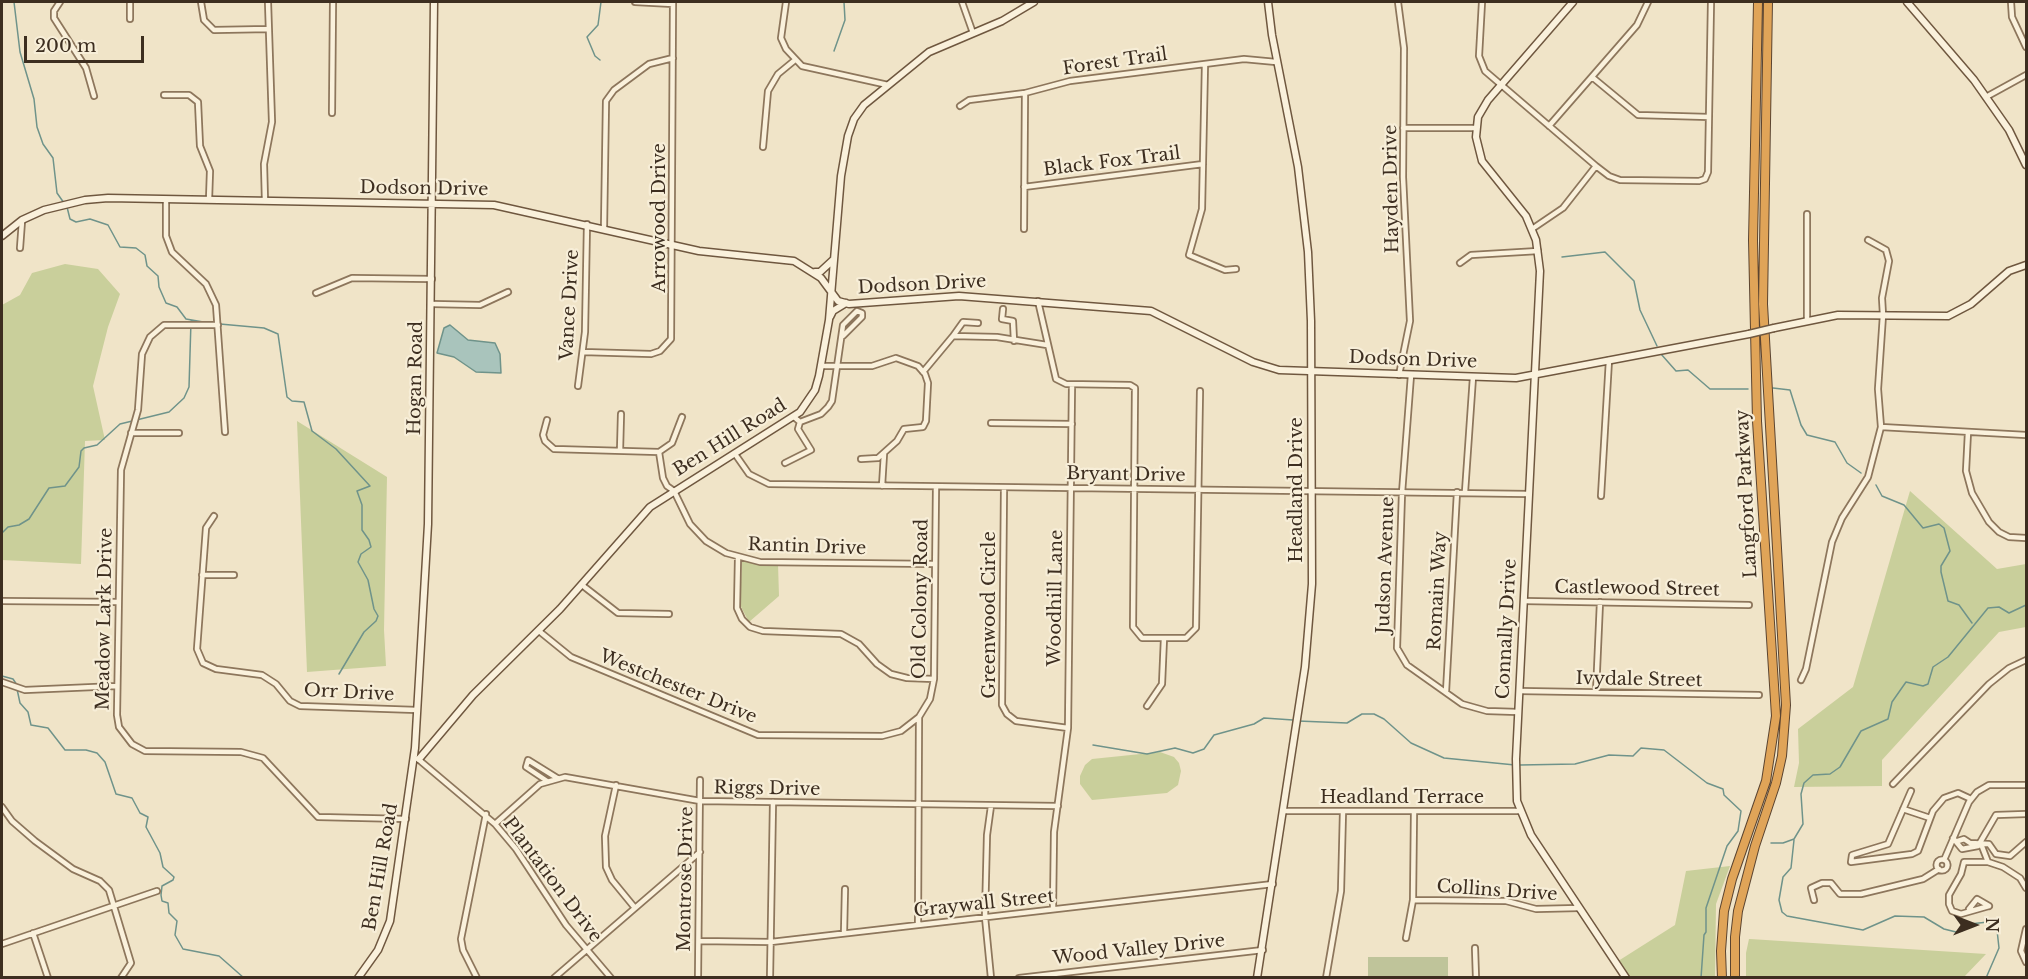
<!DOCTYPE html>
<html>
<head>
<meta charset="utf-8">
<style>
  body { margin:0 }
  #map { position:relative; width:2028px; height:979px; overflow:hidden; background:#f0e4c8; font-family:"Libre Baskerville",serif }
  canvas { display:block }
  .frame { position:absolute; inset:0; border:3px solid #3d2e20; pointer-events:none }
  .north { position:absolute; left:1944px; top:895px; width:60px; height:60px; -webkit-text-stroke:4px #f7eed8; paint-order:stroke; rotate:90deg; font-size:16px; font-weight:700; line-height:24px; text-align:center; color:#3d2e20 }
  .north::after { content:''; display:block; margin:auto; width:21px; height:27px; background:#3d2e20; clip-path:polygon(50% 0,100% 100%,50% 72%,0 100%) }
  .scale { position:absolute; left:24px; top:36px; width:120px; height:27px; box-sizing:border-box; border:3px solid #3d2e20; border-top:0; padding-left:8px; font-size:18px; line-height:21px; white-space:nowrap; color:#3d2e20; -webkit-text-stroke:4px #f7eed8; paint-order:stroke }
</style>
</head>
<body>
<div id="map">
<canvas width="2028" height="979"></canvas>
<div class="frame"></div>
<div class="north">N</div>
<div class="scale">200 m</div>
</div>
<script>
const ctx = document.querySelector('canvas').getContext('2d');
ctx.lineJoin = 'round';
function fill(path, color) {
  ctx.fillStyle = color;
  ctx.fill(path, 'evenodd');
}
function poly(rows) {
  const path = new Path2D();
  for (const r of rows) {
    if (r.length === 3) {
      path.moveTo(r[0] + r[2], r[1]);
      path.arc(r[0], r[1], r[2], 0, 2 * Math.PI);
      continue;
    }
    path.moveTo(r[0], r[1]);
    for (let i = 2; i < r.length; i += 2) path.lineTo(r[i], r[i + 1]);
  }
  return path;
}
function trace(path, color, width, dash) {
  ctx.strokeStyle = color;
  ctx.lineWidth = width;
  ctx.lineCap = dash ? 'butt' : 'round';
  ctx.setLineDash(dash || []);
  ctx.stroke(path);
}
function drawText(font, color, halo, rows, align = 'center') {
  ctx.font = font + ' "Libre Baskerville",serif';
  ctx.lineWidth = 4.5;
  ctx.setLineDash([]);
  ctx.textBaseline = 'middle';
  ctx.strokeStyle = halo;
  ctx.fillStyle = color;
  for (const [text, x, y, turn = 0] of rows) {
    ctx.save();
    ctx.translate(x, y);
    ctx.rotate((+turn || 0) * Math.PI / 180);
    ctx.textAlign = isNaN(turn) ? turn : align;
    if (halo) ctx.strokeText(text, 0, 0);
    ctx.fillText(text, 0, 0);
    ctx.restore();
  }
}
fill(poly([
  [65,264,98,269,120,294,108,327,93,386,105,440,85,441,81,564,2,560,2,305,20,295,32,273],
  [297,421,387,477,384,630,386,666,307,672],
  [1910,491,1997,569,2026,564,2026,627,1999,632,1882,760,1882,786,1794,787,1799,763,1798,729,1853,687],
  [742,561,778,564,779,596,749,622,740,605],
  [1160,752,1174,757,1179,763,1181,771,1178,785,1167,793,1092,800,1080,784,1080,776,1085,765,1092,759],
  [1730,866,1716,904,1715,977,1625,977,1615,963,1675,925,1686,871],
  [1749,939,1750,939,1986,954,1964,977,1746,977,1746,953]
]), '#c9cf9b');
fill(poly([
  [1368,957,1448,957,1448,977,1368,977]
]), '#bfc49a');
const water = poly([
  [450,325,468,340,495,343,500,354,501,373,476,372,454,357,437,353,444,328,450,325]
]);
fill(water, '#a9c4bc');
trace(water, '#6f938a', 1.5);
trace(poly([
  [14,2,20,52,34,99,37,127,43,144,53,158,57,193,64,203],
  [834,51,845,20,844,2],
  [600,60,595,56,587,37,598,25,601,2],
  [67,207,70,219,76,222,90,219,108,225,120,247,136,248,145,255,147,266,158,276,159,287,166,303,177,307,186,319,209,323],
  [1562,257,1605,252,1634,281,1640,310,1657,346],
  [220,324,264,328,278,334,287,397,292,401,304,402,312,431,336,449,370,486,357,491,362,505,362,530,369,540,371,547,361,554,358,562,368,580,374,609,378,616,376,621,364,632,339,674],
  [1661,354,1676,371,1688,370,1710,389,1748,389],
  [1773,388,1790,390,1801,425,1807,435,1835,442,1847,463,1861,473],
  [1876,485,1882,496,1904,505,1923,528,1939,524,1944,528,1950,551,1941,566,1941,572,1948,601,1959,605,1972,623],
  [2,533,8,527,19,525,29,519,49,488,65,486,79,467,81,451,84,448,97,445,120,424,169,412,184,398,189,387,191,321],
  [2,676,13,679,17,685],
  [17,689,20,703,28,712,31,725,48,728,65,750,86,750,97,753,105,762,116,794,132,798,140,813,148,817,146,827,160,853,163,867,174,877,173,880,162,886,161,895,162,901,168,903,169,913,177,921,175,935,183,949,219,956,244,978],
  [1298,721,1347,723,1362,714,1374,714,1384,719,1411,743,1444,758,1515,765],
  [1093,745,1147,754,1175,748,1193,753,1204,749,1214,735,1254,724,1264,718,1293,720],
  [1520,765,1575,764,1609,755,1633,756,1641,748,1664,750,1707,783,1723,789,1724,795,1741,811,1738,831],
  [1794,840,1791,868,1783,877,1779,900,1782,912,1787,916,1863,930,1895,916,1924,917,1944,929,1956,932,1962,931,1970,924,1988,922,1997,930,1999,948,1986,978],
  [1771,843,1783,843,1794,839,1803,824,1801,794,1804,783,1813,775,1830,774,1840,767,1861,731,1888,719,1892,702,1906,682,1923,686,1928,684,1933,667,1948,657,1988,608,1999,607,2009,613,2026,605],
  [1701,978,1704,935,1706,932,1706,908,1727,846,1738,831]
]), '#6f938a', 1.5);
const street = poly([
  [60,2,54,11,54,18,86,68,94,96],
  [201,2,204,20,214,30,269,29],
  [635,2,673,4],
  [786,2,781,38,786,49,802,66,888,85],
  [962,2,973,33],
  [1398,2,1404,48,1403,177,1410,321,1399,375],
  [1482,2,1479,56,1485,71,1596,166,1609,176,1620,180,1699,181,1705,179,1708,172,1711,2],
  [2011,2,2012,17,2026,47],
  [130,19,130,2],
  [1205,64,1202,209,1189,255,1225,270,1236,269],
  [1592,77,1638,115,1709,117],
  [164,95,189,95,198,102,200,146,210,171,209,200],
  [1986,97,2026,75],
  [960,106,969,100,1025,93,1070,81,1244,59,1276,62],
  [332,113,333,2],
  [1549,126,1637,25,1648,2],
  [1403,128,1476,128],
  [763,147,768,91,778,74,795,60],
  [1024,187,1203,164],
  [166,199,166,236,172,252,206,284,216,305,225,432],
  [265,201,264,164,272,122,268,2],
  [604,228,606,101,614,90,649,64,673,58],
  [1024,229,1025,93],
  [1532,229,1563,208,1596,166],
  [20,248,22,221],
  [1460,263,1471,255,1538,251],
  [316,293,352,278,432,279],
  [1038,301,1056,379,1066,384,1130,385,1135,388,1133,627,1142,638,1186,638,1196,628,1200,391],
  [432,304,480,305,508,292],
  [1003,309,1002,319,1013,321,1014,341],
  [1807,320,1807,214],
  [218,325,164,325,150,337,142,354,138,410,121,470,117,715,119,727,132,744,145,751,241,752,263,758,318,817,406,819],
  [953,336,963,322,978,323],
  [583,352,651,354,660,351,671,339,673,2],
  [821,366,872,366,896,358,918,366,925,374,928,383,926,421,923,427,904,429,897,441,878,458,861,459],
  [923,372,953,336,997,337,1047,345],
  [1411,375,1402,493,1397,648,1407,665,1462,704,1487,711,1518,712],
  [578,386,585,332,587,224],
  [794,417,800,422,821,414,828,407,832,401,843,325,857,311,862,313,862,317,843,336],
  [547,420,543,435,545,441,554,449,659,452,672,443,682,417],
  [991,423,1072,424],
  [1881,427,2026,435],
  [1968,432,1966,471,1972,493,1989,522,1999,532,2009,537,2026,538],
  [131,433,179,433],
  [620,451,621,414],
  [659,452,663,478,667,486,674,491,690,524,706,541,726,553,760,562,935,564],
  [735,454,749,474,769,484,1529,494],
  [785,463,811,450,798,429,800,422],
  [882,486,884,454],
  [1004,488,1002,705,1007,714,1016,721,1068,728],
  [1465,492,1473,377],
  [1601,496,1609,360],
  [214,516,206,528,197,649,203,663,216,669,262,675,276,684,290,701,300,706,417,710],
  [738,558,737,608,742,619,750,627,763,631,841,634,859,644,877,664,891,674,907,678,934,679],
  [202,575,234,575],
  [582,585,618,613,669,614],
  [2,601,118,602],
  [1524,601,1749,605],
  [539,631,571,657,758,735,882,736,901,731,919,717],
  [1801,680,1806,669,1832,542,1842,518,1868,477,1881,427,1878,389,1883,315,1882,298,1889,261,1886,250,1868,240],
  [2,682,25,690,117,686],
  [1520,691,1759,695],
  [1446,692,1457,492],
  [1596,692,1600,602],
  [1147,706,1162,684,1164,638],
  [418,759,495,824,516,849,566,925,611,978],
  [547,781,526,767,528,760,557,778],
  [1893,784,1989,684,2009,668,2026,660],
  [616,785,605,836,606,867,612,880,635,908],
  [1911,791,1888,844,1852,855,1851,862,1912,854,1918,851,1933,811,1944,798,1958,793,1971,799],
  [2,807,12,821,35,841,73,869,100,881,109,890,131,963,121,978],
  [1903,809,1930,818],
  [1284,811,1520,811],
  [495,824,540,784,565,777,700,801,1058,806],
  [1953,838,1962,849,1978,846,1996,815,2026,814],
  [1958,841,1964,839,1970,843,1989,844,1996,854,2010,856,2026,842],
  [1981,844,1988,862,2003,867,2020,878,2026,888],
  [1942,865,5.5],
  [1944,860,1969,802,1977,792,1989,785,2026,785],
  [1988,862,1964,862,1961,874,1949,895,1949,904,1952,911,1961,914,1989,906],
  [1413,900,1506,901,1536,909,1579,908],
  [1814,900,1811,888,1822,883,1831,883,1840,894,1861,894,1923,879,1939,869],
  [1053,909,1054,832,1068,728,1072,385],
  [1969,909,1977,899,1989,906],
  [918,925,919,717,930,699,934,679,936,487],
  [2026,929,2021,951,2026,962],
  [33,933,48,978],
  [844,933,845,889],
  [1406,938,1413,900,1414,812],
  [699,941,771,942,1273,884],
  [2,944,157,891],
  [1475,948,1476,978],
  [477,978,463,950,461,939,486,814],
  [554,978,700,852],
  [698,978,700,780],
  [770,978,773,802],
  [991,978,985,917,987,835,991,806],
  [1019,978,1263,950],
  [1326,978,1341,891,1343,811]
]);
const secondary = poly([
  [1573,2,1488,100,1478,117,1476,137,1482,161,1526,216,1536,240,1540,271,1516,759,1517,801,1531,835,1626,978],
  [1907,2,1974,80,2009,130,2026,165],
  [2,236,22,220,44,210,85,200,108,198,494,205,699,251,794,261,821,278,838,301,849,304,959,296,1151,311,1253,362,1279,370,1516,378,1749,334],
  [815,272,820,272,833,260],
  [830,317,833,311,846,303],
  [1774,328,1838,315,1948,316,1971,304,2009,271,2026,265],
  [419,759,473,695,560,609,650,507,800,412,815,390,819,376,829,320,841,176,848,136,854,119,864,105,929,52,1002,21,1034,2],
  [358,978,378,950,390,921,415,748,428,524,434,2],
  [1257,978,1305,667,1312,584,1311,321,1308,252,1298,167,1272,35,1268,2]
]);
const highway = poly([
  [1722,978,1721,951,1724,911,1732,879,1766,781,1776,716,1757,421,1753,240,1758,2],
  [1735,978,1735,937,1738,911,1755,846,1776,783,1782,756,1786,705,1763,304,1768,2]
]);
trace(street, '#8d765c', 8);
trace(secondary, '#6f573f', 9);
trace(highway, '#5b4430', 10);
trace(street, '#faf1dc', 4.5);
trace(secondary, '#faf1dc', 6);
trace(highway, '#e0a458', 8);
const secondaryBridge = poly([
  [1749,334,1774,328]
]);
trace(secondaryBridge, '#6f573f', 9, []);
trace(secondaryBridge, '#faf1dc', 6);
drawText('18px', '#3d2e20', '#f7eed8', [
  ["Forest Trail",1115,62,-8],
  ["Black Fox Trail",1112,162,-7],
  ["Dodson Drive",424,189,1],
  ["Hayden Drive",1392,189,-91],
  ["Arrowood Drive",660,218,-90],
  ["Dodson Drive",922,285,-3],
  ["Vance Drive",570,305,-87],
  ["Dodson Drive",1413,360,2],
  ["Hogan Road",416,378,-89],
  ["Ben Hill Road",730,438,-32],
  ["Bryant Drive",1126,475,1],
  ["Headland Drive",1297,490,-90],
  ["Langford Parkway",1747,494,-93],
  ["Rantin Drive",807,547,2],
  ["Judson Avenue",1386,565,-88],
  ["Castlewood Street",1637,589,1],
  ["Romain Way",1438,591,-87],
  ["Woodhill Lane",1056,598,-89],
  ["Old Colony Road",921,599,-89],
  ["Greenwood Circle",990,615,-90],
  ["Meadow Lark Drive",105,619,-89],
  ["Connally Drive",1507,629,-87],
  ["Ivydale Street",1639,680,1],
  ["Westchester Drive",678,687,22],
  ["Orr Drive",349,693,3],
  ["Riggs Drive",767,789,1],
  ["Headland Terrace",1402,798],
  ["Ben Hill Road",381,867,-80],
  ["Montrose Drive",686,879,-89],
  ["Plantation Drive",552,880,53],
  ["Collins Drive",1497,891,4],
  ["Graywall Street",984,904,-6],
  ["Wood Valley Drive",1139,950,-6]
]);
</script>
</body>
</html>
